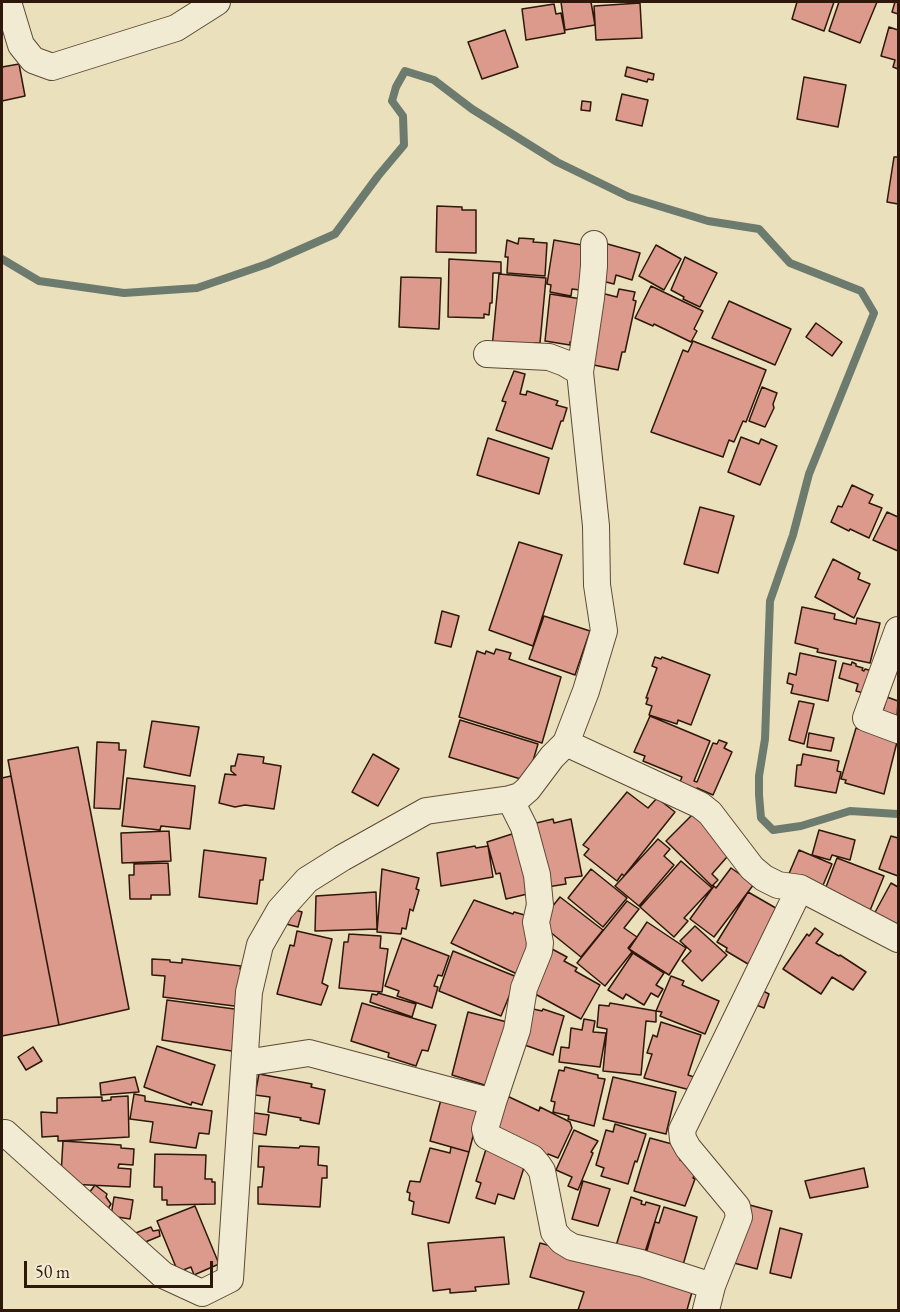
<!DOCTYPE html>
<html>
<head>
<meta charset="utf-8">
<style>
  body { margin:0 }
  #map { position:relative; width:900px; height:1312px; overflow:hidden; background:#ebe0bc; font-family:"EB Garamond",serif }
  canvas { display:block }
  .frame { position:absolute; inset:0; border:3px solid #2d180b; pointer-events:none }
  .scale { position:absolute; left:24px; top:1261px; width:189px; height:27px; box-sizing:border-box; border:3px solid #2d180b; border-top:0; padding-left:8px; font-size:18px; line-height:21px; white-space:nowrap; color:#2d180b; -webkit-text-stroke:4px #f2ebd3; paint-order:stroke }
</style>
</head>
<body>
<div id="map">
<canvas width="900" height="1312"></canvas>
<div class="frame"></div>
<div class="scale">50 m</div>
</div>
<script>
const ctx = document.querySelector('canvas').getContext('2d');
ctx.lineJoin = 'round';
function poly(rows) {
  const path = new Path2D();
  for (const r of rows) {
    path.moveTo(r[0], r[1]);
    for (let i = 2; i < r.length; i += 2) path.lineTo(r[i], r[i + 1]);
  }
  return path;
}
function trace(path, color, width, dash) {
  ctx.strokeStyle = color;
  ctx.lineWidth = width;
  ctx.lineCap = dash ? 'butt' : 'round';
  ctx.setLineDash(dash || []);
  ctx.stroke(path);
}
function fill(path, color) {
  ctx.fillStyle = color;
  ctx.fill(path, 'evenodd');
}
trace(poly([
  [2,259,39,281,124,293,197,288,267,264,335,234,378,176,404,145,403,116,392,101,396,87,405,71,434,80,472,109,557,162,629,197,708,221,759,229,790,263,861,291,874,313,809,474,793,535,770,601,765,739,759,776,759,795,761,818,773,830,801,826,850,811,898,814]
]), '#6d7b6f', 8);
const building = poly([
  [561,2,591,2,595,25,565,30,561,2],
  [797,2,834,2,824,31,792,19,797,2],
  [839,2,877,2,860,43,829,31,839,2],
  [895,2,898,2,898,14,892,12,895,2],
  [640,3,642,38,596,40,594,6,640,3],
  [554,4,556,14,561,13,565,33,526,40,522,9,554,4],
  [889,27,898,30,898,69,893,67,895,60,881,56,889,27],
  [505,30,518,67,482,79,468,42,505,30],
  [19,64,25,96,2,101,2,67,19,64],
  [627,67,654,74,653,80,648,79,647,82,625,76,627,67],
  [804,77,846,85,838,127,797,119,804,77],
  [622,94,648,100,642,126,616,120,622,94],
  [582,101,591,102,590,111,581,110,582,101],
  [894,157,898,157,898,204,887,202,894,157],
  [437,206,462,207,462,210,476,210,476,253,436,252,437,206],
  [519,238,534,239,533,242,547,243,545,276,507,273,508,257,505,257,507,240,518,244,519,238],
  [554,240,593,247,588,291,572,289,571,296,550,292,551,285,547,284,554,240],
  [604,243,640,253,632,280,616,275,614,284,594,279,604,243],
  [656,245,681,259,664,290,639,276,656,245],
  [685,257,717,273,700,307,683,299,684,297,671,290,685,257],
  [449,259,501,262,501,273,493,273,492,303,490,303,489,315,484,314,484,318,448,317,449,259],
  [499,274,546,278,540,343,534,343,534,351,492,348,499,274],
  [401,277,441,278,439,329,399,327,401,277],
  [651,286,703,311,694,329,697,331,691,342,654,324,653,326,635,318,651,286],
  [619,289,635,292,633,300,636,301,625,352,622,352,618,370,584,363,597,292,617,297,619,289],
  [550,294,588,300,581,343,570,342,570,345,545,341,550,294],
  [729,301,791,329,775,365,712,338,729,301],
  [816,323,842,342,832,356,806,337,816,323],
  [693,341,766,370,746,422,743,421,734,442,729,440,723,457,651,432,683,350,688,352,693,341],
  [514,371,525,374,520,394,526,395,527,391,558,401,556,405,567,408,563,421,561,421,552,449,496,430,506,402,502,401,514,371],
  [762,387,777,393,773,404,774,408,765,427,749,421,762,387],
  [741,437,759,444,761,439,777,446,760,485,728,472,741,437],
  [488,438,549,458,539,494,477,475,488,438],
  [852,485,873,495,869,503,882,508,869,538,850,529,849,531,831,522,838,506,842,507,852,485],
  [700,507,734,516,718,573,684,564,700,507],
  [887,512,898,517,898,551,873,540,887,512],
  [519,542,562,555,533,646,489,630,519,542],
  [833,559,860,573,858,579,870,584,854,618,815,597,833,559],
  [802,607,835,614,834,619,856,624,857,618,880,623,870,663,817,652,818,649,795,643,802,607],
  [442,611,459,616,451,647,435,643,442,611],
  [544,616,590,631,575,675,529,659,544,616],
  [496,649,511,653,509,659,561,677,542,743,459,717,477,651,485,654,486,651,494,654,496,649],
  [800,653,836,661,828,701,791,693,793,685,787,683,789,673,796,675,800,653],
  [655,657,661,659,662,657,710,675,691,725,678,720,677,724,649,715,652,706,646,704,648,698,646,698,657,668,652,666,655,657],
  [852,662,856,664,856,666,863,668,862,670,864,671,865,669,880,673,871,695,856,691,858,684,839,678,843,663,851,665,852,662],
  [887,697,898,701,897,719,882,714,887,697],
  [799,701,814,704,804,744,789,740,799,701],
  [650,716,710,741,694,781,697,782,713,743,717,744,719,740,727,743,724,748,732,752,713,795,697,788,694,796,677,789,682,777,643,761,645,756,634,752,650,716],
  [460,720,538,744,527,781,449,757,460,720],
  [152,721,199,727,190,776,144,767,152,721],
  [860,726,898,738,884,794,845,783,846,780,841,779,856,728,859,729,860,726],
  [809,733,834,738,831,751,807,747,809,733],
  [97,742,119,743,119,750,126,750,120,809,94,808,97,742],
  [78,747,129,1009,59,1025,8,760,78,747],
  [238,754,264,757,263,763,281,766,274,809,245,805,235,807,219,803,225,774,236,775,231,771,231,766,235,766,238,754],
  [373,754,399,769,378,806,352,792,373,754],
  [803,754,839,761,837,771,841,772,836,793,795,786,797,765,801,765,803,754],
  [11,776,59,1025,2,1036,2,778,11,776],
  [127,778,195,786,190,829,161,826,160,830,122,826,127,778],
  [627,792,648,808,657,798,675,812,624,876,622,874,617,881,584,855,589,849,583,845,627,792],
  [695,812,734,849,712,874,718,880,712,886,666,841,695,812],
  [553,819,554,823,571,819,582,876,565,878,566,884,541,888,528,825,553,819],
  [819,830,855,840,850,860,832,855,830,860,812,855,819,830],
  [169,831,171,861,122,863,121,833,169,831],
  [512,834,513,837,526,834,536,892,506,899,500,873,496,874,487,842,512,834],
  [891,836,898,838,898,876,879,869,891,836],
  [658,839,670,849,664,856,674,865,639,906,615,886,658,839],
  [475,846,476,848,488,846,493,877,441,886,437,853,475,846],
  [204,850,266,858,263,880,260,880,257,904,199,897,204,850],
  [799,850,832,864,821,890,788,876,799,850],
  [837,858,884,876,867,918,823,895,837,858],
  [681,861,712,888,684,918,688,921,674,937,640,907,681,861],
  [168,863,170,895,151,895,151,899,130,899,129,875,134,875,134,864,168,863],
  [731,868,754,884,714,937,690,919,714,886,716,888,731,868],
  [382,869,419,878,416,889,419,890,413,911,410,909,406,929,402,928,401,934,377,932,382,869],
  [591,869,627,898,603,927,568,898,591,869],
  [891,883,898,887,898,930,873,916,891,883],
  [376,892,377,929,315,931,316,896,376,892],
  [748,892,781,911,748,964,726,951,727,948,717,942,748,892],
  [560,897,603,930,581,957,539,923,560,897],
  [474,900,513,914,514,912,528,916,534,930,517,974,451,943,474,900],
  [627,901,639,909,624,928,637,937,628,948,632,952,605,986,577,963,627,901],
  [289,908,302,912,298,927,286,924,289,908],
  [647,922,686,948,669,975,629,949,647,922],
  [695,926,727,955,702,981,682,961,691,951,680,941,695,926],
  [815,928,823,934,816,943,839,956,840,955,866,972,853,990,832,977,821,994,783,969,807,934,809,936,815,928],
  [297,931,332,939,322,983,328,986,321,1005,277,994,290,945,294,946,297,931],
  [349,934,381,936,380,948,388,949,382,992,339,988,344,942,348,942,349,934],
  [402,938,449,956,442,976,438,975,434,986,438,987,432,1008,397,996,399,991,385,986,402,938],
  [552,949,567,957,564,961,577,968,575,971,600,985,581,1019,526,989,552,949],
  [453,951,517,977,501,1016,439,991,453,951],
  [633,953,664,973,656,985,663,989,658,997,651,993,644,1005,626,994,623,999,608,990,633,953],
  [152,959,170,960,170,962,182,963,182,959,241,966,240,969,244,970,242,1007,163,997,165,976,152,975,152,959],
  [671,976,684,981,682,985,719,1001,705,1034,660,1016,662,1012,656,1011,671,976],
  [757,988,769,994,764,1008,751,1003,757,988],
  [378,993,416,1004,412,1017,370,1002,372,994,377,995,378,993],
  [167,1000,242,1010,238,1052,162,1040,167,1000],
  [362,1003,436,1025,428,1051,422,1050,416,1066,388,1057,389,1053,351,1041,362,1003],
  [610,1003,656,1011,656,1022,646,1021,641,1075,603,1071,607,1029,597,1027,599,1005,609,1006,610,1003],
  [529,1008,542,1011,543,1009,564,1016,553,1055,519,1043,529,1008],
  [468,1012,507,1022,491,1087,452,1075,468,1012],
  [584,1019,595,1021,593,1032,606,1033,600,1067,559,1062,561,1047,569,1048,571,1028,582,1030,584,1019],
  [661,1022,701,1035,688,1075,697,1078,694,1091,644,1078,652,1054,647,1053,653,1035,657,1037,661,1022],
  [157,1046,215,1065,202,1105,192,1102,191,1105,144,1087,157,1046],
  [33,1047,42,1061,26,1070,18,1057,33,1047],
  [565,1067,598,1075,598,1078,605,1079,594,1126,568,1119,569,1116,553,1112,555,1102,551,1101,559,1070,564,1071,565,1067],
  [259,1074,312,1084,311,1087,325,1090,319,1124,300,1120,301,1118,268,1112,270,1097,255,1095,259,1074],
  [135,1077,139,1092,101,1095,100,1083,135,1077],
  [613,1077,676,1092,666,1134,603,1119,613,1077],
  [443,1092,482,1101,469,1152,430,1141,443,1092],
  [134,1094,145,1096,145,1101,212,1111,209,1134,199,1133,196,1148,150,1142,153,1122,130,1119,134,1094],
  [505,1095,539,1111,540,1107,570,1122,572,1128,558,1158,548,1154,547,1156,489,1133,505,1095],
  [128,1096,129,1137,58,1141,58,1136,42,1137,41,1112,57,1113,57,1098,102,1097,102,1101,111,1100,111,1097,128,1096],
  [248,1112,269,1115,266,1135,246,1132,248,1112],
  [615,1124,646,1134,637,1162,635,1161,628,1184,601,1176,604,1168,596,1165,606,1130,613,1132,615,1124],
  [574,1130,598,1141,591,1152,593,1153,578,1190,568,1186,572,1177,556,1170,574,1130],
  [650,1138,683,1147,680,1160,697,1167,693,1178,695,1179,685,1206,634,1191,650,1138],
  [63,1141,121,1145,121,1148,134,1149,133,1165,119,1164,118,1168,131,1169,130,1187,69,1184,61,1175,63,1141],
  [259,1146,299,1148,300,1146,319,1147,318,1165,327,1166,327,1178,322,1178,320,1207,258,1204,258,1187,262,1187,264,1167,258,1167,259,1146],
  [487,1146,527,1158,514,1199,498,1194,495,1204,476,1198,481,1183,476,1181,487,1146],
  [451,1147,469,1152,449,1223,412,1214,414,1202,409,1200,410,1193,407,1192,410,1181,420,1182,430,1148,450,1153,451,1147],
  [155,1154,206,1155,205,1179,212,1179,212,1182,215,1182,215,1204,167,1205,167,1200,162,1200,162,1187,154,1187,155,1154],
  [864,1168,868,1187,810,1198,805,1181,864,1168],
  [583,1181,610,1189,598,1226,572,1219,583,1181],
  [95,1185,107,1194,106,1197,111,1204,106,1212,86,1197,95,1185],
  [114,1197,133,1200,130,1219,111,1216,114,1197],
  [631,1197,642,1201,641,1204,645,1205,646,1202,660,1206,644,1255,615,1249,631,1197],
  [746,1204,772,1211,757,1269,730,1262,746,1204],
  [195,1206,219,1264,194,1275,191,1267,178,1272,157,1221,195,1206],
  [664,1207,697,1217,683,1265,646,1254,655,1222,659,1223,664,1207],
  [151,1227,153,1231,159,1230,160,1236,138,1245,128,1236,151,1227],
  [780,1228,802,1234,791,1278,770,1273,780,1228],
  [504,1237,509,1284,475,1287,476,1291,450,1293,450,1289,433,1291,428,1243,504,1237],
  [540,1243,679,1281,692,1292,687,1310,578,1310,584,1292,530,1277,540,1243]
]);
fill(building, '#db9a8b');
trace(building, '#2d180b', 1.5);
const minor = poly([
  [8,2,21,45,33,60,52,67,176,28,217,2],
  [487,354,549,357,565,363,580,372],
  [898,630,866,718,898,730],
  [566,743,586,691,604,631,597,585,596,526,580,372,591,298,594,266,594,244],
  [510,799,520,796,528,789,552,757,566,743,700,805,710,813,752,868,764,878,778,885,800,888,898,939],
  [245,1063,309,1053,493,1102,485,1129,487,1136,532,1158,538,1165,542,1171,554,1232,562,1241,572,1247,641,1263,712,1286],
  [2,1136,5,1133,163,1275,202,1293,230,1279,249,992,260,945,280,910,307,880,342,858,426,811,510,799,524,827,537,875,540,905,536,922,540,943,539,951,524,988,517,1030,493,1102],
  [706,1310,712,1286,739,1217,737,1207,688,1148,683,1139,682,1130,800,888]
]);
trace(minor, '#5c4a37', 28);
trace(minor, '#f2ebd3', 26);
</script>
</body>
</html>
